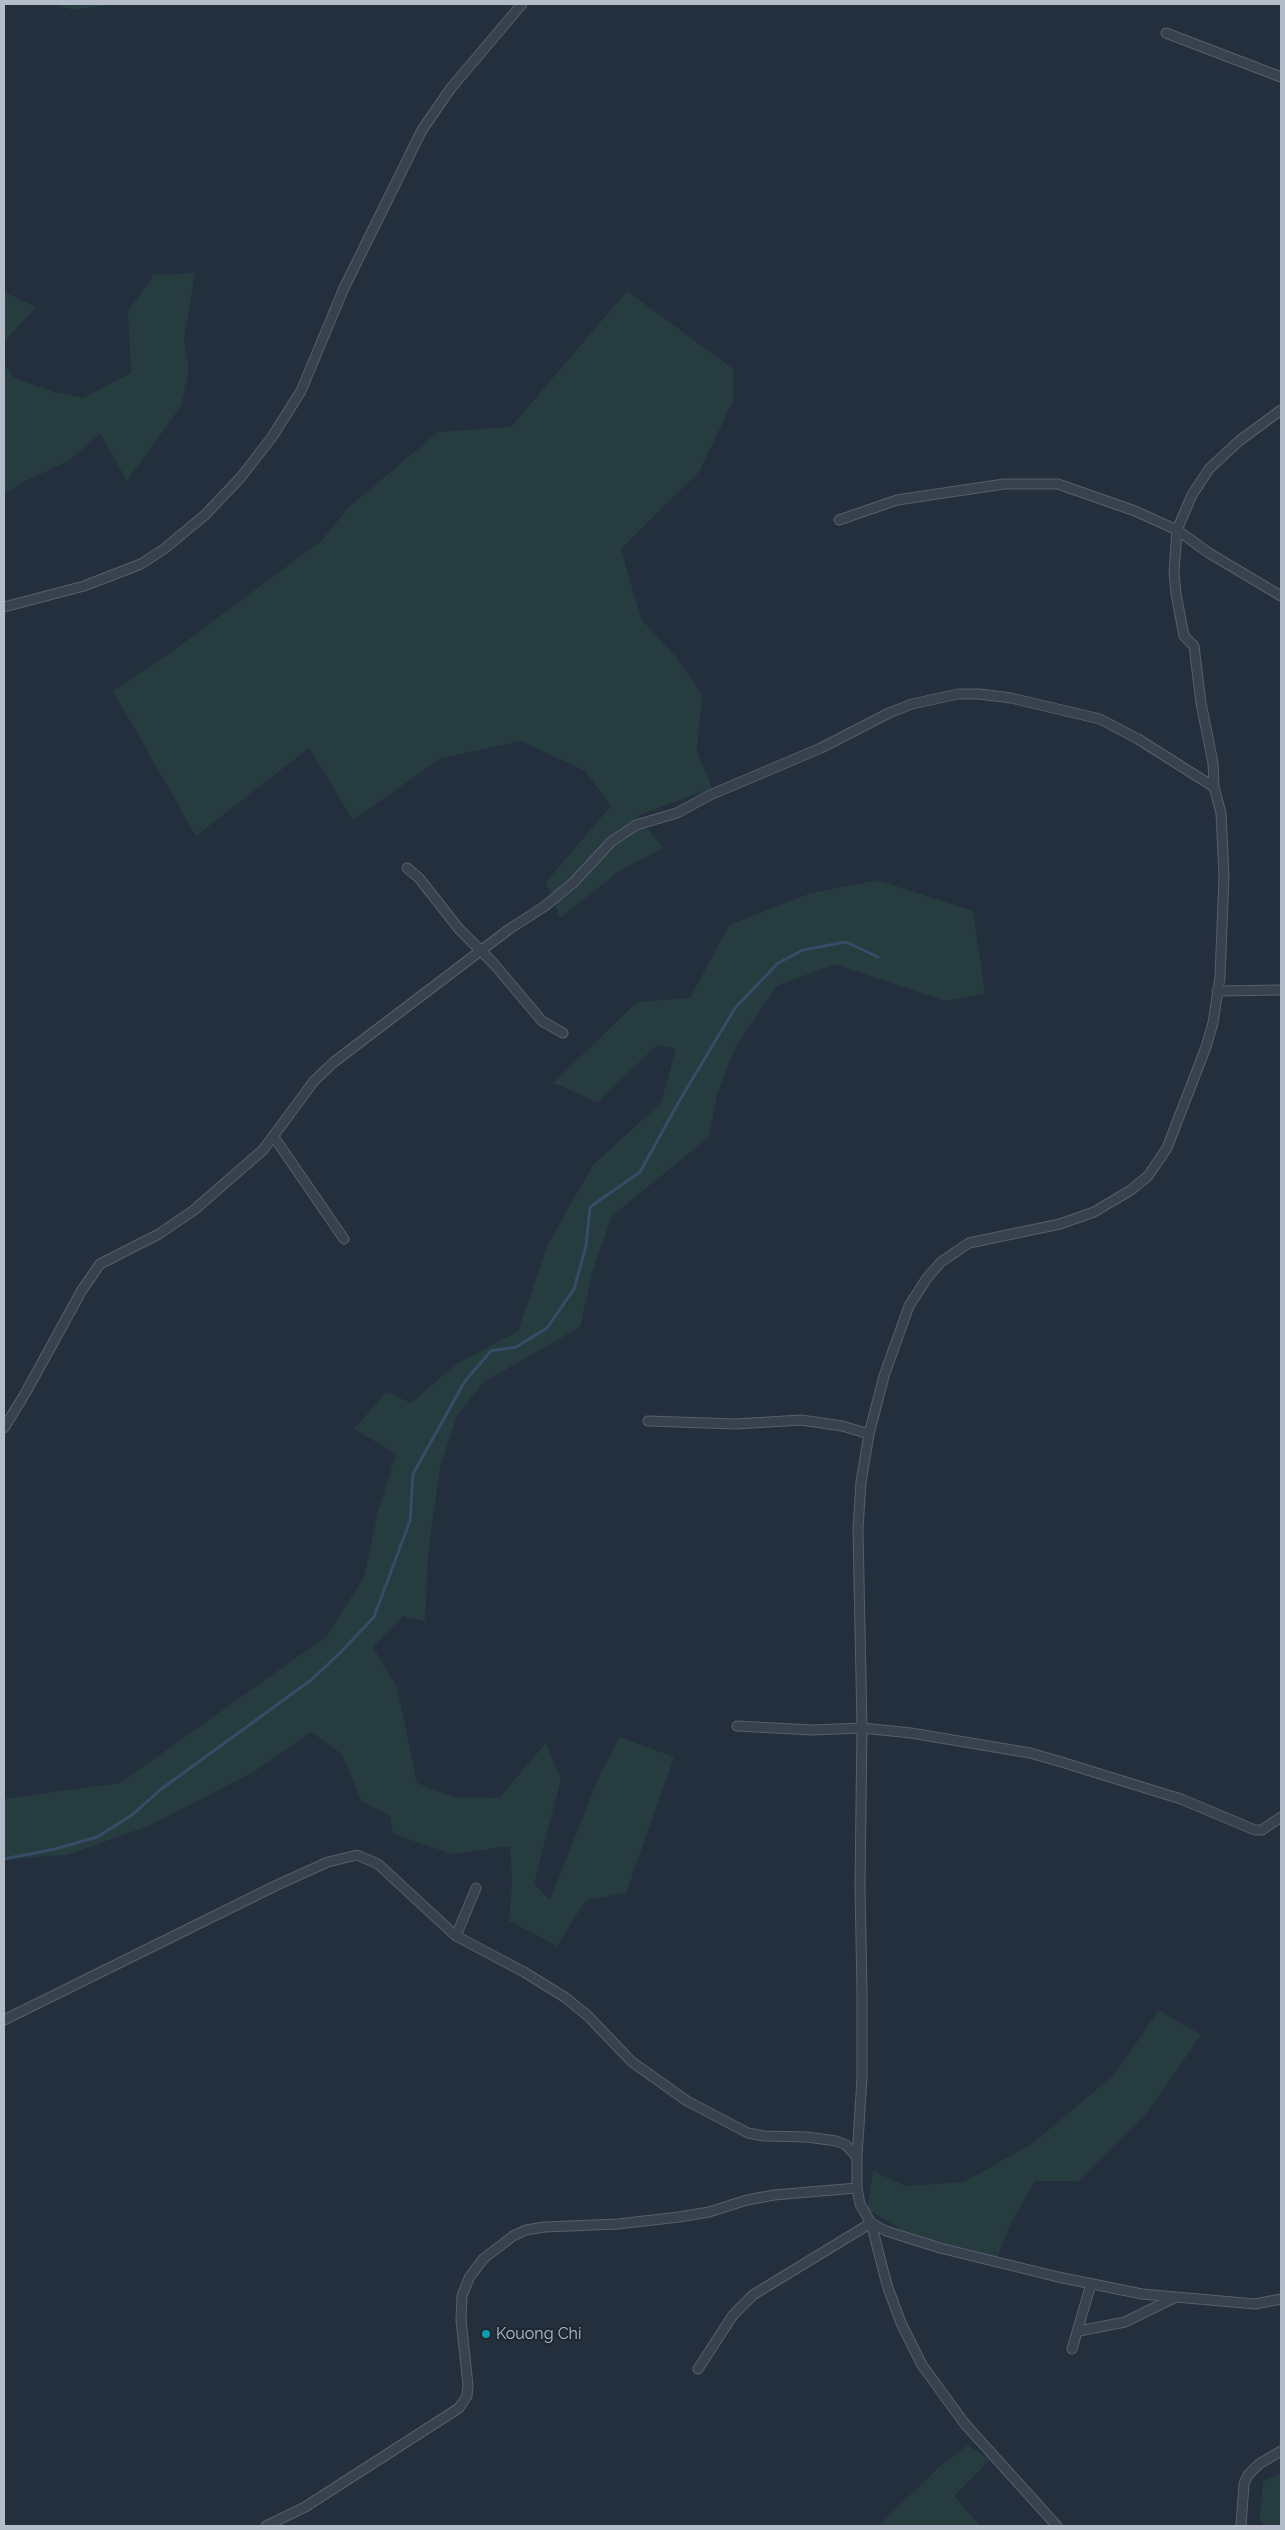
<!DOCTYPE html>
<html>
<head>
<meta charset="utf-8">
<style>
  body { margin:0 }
  #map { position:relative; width:1285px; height:2530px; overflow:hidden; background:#242f3e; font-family:Raleway,sans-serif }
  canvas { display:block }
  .frame { position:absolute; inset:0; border:5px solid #b4bcc9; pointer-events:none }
</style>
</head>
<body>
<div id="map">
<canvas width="1285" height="2530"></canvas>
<div class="frame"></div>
</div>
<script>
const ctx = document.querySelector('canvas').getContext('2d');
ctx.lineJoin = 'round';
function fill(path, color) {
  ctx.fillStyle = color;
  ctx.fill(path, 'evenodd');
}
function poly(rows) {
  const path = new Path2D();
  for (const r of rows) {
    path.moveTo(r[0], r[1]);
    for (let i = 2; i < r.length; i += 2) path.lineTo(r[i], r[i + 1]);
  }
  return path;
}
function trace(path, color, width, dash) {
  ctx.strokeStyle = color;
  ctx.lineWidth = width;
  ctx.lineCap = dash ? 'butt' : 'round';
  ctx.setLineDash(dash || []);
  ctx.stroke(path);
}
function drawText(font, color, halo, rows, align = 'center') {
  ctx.font = font + ' Raleway,sans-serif';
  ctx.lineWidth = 4;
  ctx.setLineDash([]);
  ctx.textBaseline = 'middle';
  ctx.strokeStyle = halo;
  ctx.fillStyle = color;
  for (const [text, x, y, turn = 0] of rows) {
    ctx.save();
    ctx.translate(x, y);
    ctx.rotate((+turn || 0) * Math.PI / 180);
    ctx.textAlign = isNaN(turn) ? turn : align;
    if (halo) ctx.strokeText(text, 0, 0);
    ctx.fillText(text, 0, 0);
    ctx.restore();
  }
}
fill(poly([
  [54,4,114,4,73,10],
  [195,273,184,340,189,370,181,406,127,481,100,433,70,460,19,484,4,495,4,363,14,378,54,392,83,398,131,373,128,311,154,275],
  [627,291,733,369,733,401,699,472,621,549,641,619,675,656,702,694,697,751,712,788,637,816,663,848,618,872,560,918,546,882,611,806,585,771,521,741,441,758,353,820,309,748,196,836,113,691,166,656,321,541,350,506,438,432,511,427],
  [4,292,36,307,4,342],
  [877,880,973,911,985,993,946,1001,835,964,777,986,736,1046,717,1095,709,1137,612,1216,593,1270,580,1327,484,1382,457,1415,440,1468,428,1554,425,1621,403,1616,373,1647,397,1687,417,1783,453,1797,499,1798,546,1743,561,1779,534,1884,550,1900,599,1776,620,1737,674,1757,626,1893,586,1900,557,1946,509,1921,512,1883,510,1846,452,1854,393,1834,390,1816,361,1801,342,1754,311,1732,252,1773,148,1826,67,1855,4,1859,4,1799,120,1783,327,1636,364,1577,377,1515,396,1454,354,1429,386,1392,411,1403,455,1365,518,1331,548,1244,593,1165,661,1103,676,1049,657,1045,598,1102,553,1083,637,1002,690,998,729,925,811,893],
  [1159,2010,1201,2035,1146,2114,1078,2181,1035,2181,1010,2225,996,2261,918,2240,867,2209,873,2171,906,2186,964,2182,1033,2143,1114,2075],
  [968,2445,990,2460,954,2496,980,2526,878,2526,939,2467],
  [1281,2473,1281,2526,1266,2526,1260,2520,1263,2481]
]), '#263c3f');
trace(poly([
  [4,1859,55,1849,97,1837,132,1815,160,1790,311,1680,340,1653,374,1617,410,1521,413,1474,465,1381,491,1351,516,1347,547,1328,574,1289,586,1246,590,1207,640,1172,681,1098,735,1008,778,963,803,950,846,942,878,957]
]), '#394c67', 3);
const street = poly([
  [1166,33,1281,77],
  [839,520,897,500,1004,484,1058,484,1135,511,1177,530,1209,553,1281,596],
  [4,607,84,586,141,564,164,549,205,515,241,477,272,437,301,391,344,288,422,130,451,88,522,4],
  [1214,787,1213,763,1201,703,1194,646,1184,636,1176,594,1174,573,1177,530,1192,495,1209,469,1239,441,1281,410],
  [407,868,419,878,459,929,494,964,542,1021,563,1033],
  [1217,991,1281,990],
  [274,1137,344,1239],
  [648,1421,736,1424,801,1420,842,1426,869,1434],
  [4,1428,26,1392,82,1290,100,1264,159,1234,194,1210,263,1150,314,1081,334,1062,508,930,545,906,573,883,611,842,636,825,677,813,710,795,821,748,889,713,912,704,958,694,979,694,1011,698,1100,719,1138,739,1214,787,1221,813,1224,876,1220,977,1213,1023,1206,1047,1167,1148,1148,1176,1131,1190,1094,1212,1060,1224,969,1243,941,1262,927,1278,909,1306,884,1376,869,1434,861,1482,858,1529,862,1728,860,1886,862,1993,862,2078,857,2157,857,2188,860,2204,871,2223,886,2231,940,2248,1058,2277,1142,2294,1255,2304,1281,2299],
  [737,1726,812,1730,862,1728,911,1733,1030,1753,1058,1761,1181,1799,1255,1830,1262,1830,1281,1817],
  [456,1936,476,1888],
  [4,2020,277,1885,328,1862,357,1855,378,1864,456,1936,524,1972,566,1998,588,2016,632,2062,687,2101,748,2133,764,2136,807,2137,836,2141,846,2145,857,2157],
  [1079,2331,1125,2322,1176,2297],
  [1072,2349,1091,2284],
  [698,2369,733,2315,753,2295,871,2223,887,2285,901,2323,922,2365,965,2424,1057,2526],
  [266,2526,305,2507,459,2408,467,2396,468,2385,461,2320,462,2296,469,2278,483,2259,513,2236,526,2230,545,2227,618,2224,679,2217,709,2212,747,2200,774,2195,857,2188],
  [1241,2526,1244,2484,1248,2475,1259,2464,1281,2451]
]);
trace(street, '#565f6c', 11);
trace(street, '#38414e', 9);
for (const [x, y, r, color] of [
  [486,2334,5,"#0f9aa8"]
]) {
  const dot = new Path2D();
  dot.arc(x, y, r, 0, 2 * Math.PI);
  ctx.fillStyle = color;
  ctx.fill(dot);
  trace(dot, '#1d2633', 2);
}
drawText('16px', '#b4bcc9', '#1d2633', [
  ["Kouong Chi",496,2334]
], 'left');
</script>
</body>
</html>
